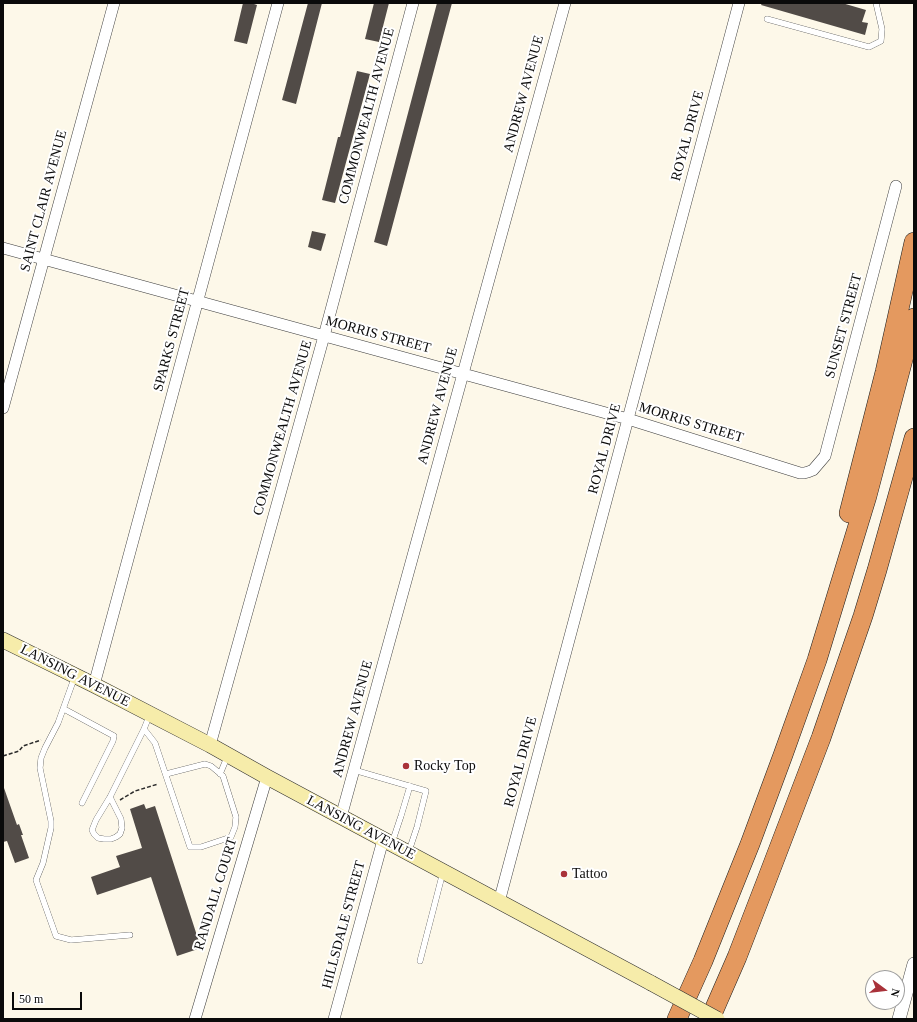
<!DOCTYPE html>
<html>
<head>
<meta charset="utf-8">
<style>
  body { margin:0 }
  #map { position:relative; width:917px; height:1022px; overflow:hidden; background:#fdf8e9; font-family:Georgia,serif }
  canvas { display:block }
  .frame { position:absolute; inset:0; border:4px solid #0a0a0a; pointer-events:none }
  .north { position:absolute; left:865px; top:970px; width:40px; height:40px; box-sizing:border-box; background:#fff; border:1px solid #9d9d9d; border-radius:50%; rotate:105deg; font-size:11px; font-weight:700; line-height:16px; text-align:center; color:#0a0a0a }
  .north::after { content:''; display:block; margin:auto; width:14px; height:18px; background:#a9323a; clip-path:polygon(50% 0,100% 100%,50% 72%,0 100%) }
  .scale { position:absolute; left:12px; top:992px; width:70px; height:18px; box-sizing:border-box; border:2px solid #0a0a0a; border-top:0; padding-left:5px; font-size:12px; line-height:14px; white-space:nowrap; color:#0a0a0a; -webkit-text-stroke:3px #fff; paint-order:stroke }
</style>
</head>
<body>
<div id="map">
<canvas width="917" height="1022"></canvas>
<div class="frame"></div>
<div class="north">N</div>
<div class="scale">50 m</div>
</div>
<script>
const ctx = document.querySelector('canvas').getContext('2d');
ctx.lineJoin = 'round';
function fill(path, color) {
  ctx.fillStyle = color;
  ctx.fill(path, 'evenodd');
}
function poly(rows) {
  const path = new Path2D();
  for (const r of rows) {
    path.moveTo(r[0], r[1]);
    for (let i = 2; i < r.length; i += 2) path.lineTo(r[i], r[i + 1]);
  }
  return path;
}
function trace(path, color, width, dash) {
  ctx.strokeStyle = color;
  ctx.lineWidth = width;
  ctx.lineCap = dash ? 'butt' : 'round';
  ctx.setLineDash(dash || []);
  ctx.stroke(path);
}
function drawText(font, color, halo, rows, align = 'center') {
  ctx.font = font + ' Georgia,serif';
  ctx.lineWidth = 4;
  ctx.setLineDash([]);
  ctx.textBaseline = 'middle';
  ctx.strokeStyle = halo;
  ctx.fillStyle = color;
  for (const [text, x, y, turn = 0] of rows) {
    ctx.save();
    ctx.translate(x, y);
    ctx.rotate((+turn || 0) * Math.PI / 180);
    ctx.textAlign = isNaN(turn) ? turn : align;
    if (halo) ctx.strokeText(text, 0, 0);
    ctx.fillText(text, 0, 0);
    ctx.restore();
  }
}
fill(poly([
  [243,3,251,3,257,5,247,44,234,41],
  [308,3,322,3,296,104,282,100],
  [374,3,389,3,379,42,365,39],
  [437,3,452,3,387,246,374,242],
  [762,3,842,3,866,10,862,22,868,23,865,35,761,5],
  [357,71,370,74,335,203,322,200,338,137,340,137],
  [312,231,326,234,321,251,308,247],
  [4,788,17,825,19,824,23,835,21,835,29,858,15,863,7,841,3,842,3,789],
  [144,804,146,809,155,806,201,948,177,956,151,877,97,895,91,877,120,867,116,856,142,848,130,809]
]), '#514b47');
const service = poly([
  [767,19,869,47,881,41,882,29,876,3],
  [75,676,58,723,45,748,41,758,40,768,51,821,51,828,43,863,36,880,56,936,71,940,130,935],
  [64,709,114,736,113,741,82,803],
  [150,714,144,729,155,743,190,847,201,847,231,837,235,827,236,817,223,776,211,766,205,764,166,774],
  [354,770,426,791,417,827,409,851],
  [220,774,228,755],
  [110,797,121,819,122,828,120,834,116,837,111,839,104,839,98,838,94,834,92,830,96,820,110,797,144,729],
  [392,843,401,816,410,786],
  [420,961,443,872]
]);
const minor = poly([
  [3,248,628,419,800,473,804,473,808,472,813,470,825,456,896,186],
  [3,408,114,3],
  [94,685,278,3],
  [210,745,324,336,413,3],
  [341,817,565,3],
  [499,902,739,3],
  [195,1019,267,777],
  [334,1019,383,840]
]);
const tertiary = poly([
  [899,1019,914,964]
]);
const secondary = poly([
  [3,640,94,685,210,745,267,777,651,983]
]);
const motorway = poly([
  [849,513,885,372,914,242],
  [677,1019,703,961,750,844,783,755,817,660,867,496,914,318],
  [710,1019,737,957,766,882,821,738,863,616,877,570,914,438]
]);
trace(service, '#3d3d3d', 6);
trace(minor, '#3d3d3d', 12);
trace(tertiary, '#3d3d3d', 14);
trace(secondary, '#2c2c2c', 16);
trace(motorway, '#1b1b1b', 20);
trace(poly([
  [3,756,19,751,23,746,41,740],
  [120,800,135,791,158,784]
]), '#2c2c2c', 1.5, [4, 2]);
trace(service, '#fff', 5.5);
trace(minor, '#fff', 11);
trace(tertiary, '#fff', 13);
trace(secondary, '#f6ecaa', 15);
trace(motorway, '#e4995f', 19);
const secondaryBridge = poly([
  [651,983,717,1019]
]);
trace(secondaryBridge, '#2c2c2c', 16, []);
trace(secondaryBridge, '#f6ecaa', 15);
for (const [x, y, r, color] of [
  [406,766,4,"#a9323a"],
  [564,874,4,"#a9323a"]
]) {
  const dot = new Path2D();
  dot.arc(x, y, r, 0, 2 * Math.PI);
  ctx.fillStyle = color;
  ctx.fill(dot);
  trace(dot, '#fff', 1.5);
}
drawText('14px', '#0a0a0a', '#fff', [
  ["ANDREW AVENUE",524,94,-75],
  ["COMMONWEALTH AVENUE",367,116,-75],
  ["ROYAL DRIVE",688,136,-75],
  ["SAINT CLAIR AVENUE",44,201,-75],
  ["SUNSET STREET",844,326,-75],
  ["MORRIS STREET",378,335,15],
  ["SPARKS STREET",172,340,-75],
  ["ANDREW AVENUE",438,406,-75],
  ["MORRIS STREET",691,423,17],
  ["COMMONWEALTH AVENUE",283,428,-74],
  ["ROYAL DRIVE",605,449,-75],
  ["LANSING AVENUE",75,676,27],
  ["ANDREW AVENUE",353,719,-75],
  ["ROYAL DRIVE",521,762,-75],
  ["LANSING AVENUE",361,828,28],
  ["RANDALL COURT",216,894,-73],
  ["HILLSDALE STREET",344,925,-75]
]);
drawText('14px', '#0a0a0a', '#fff', [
  ["Rocky Top",414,766],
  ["Tattoo",572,874]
], 'left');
</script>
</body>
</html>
